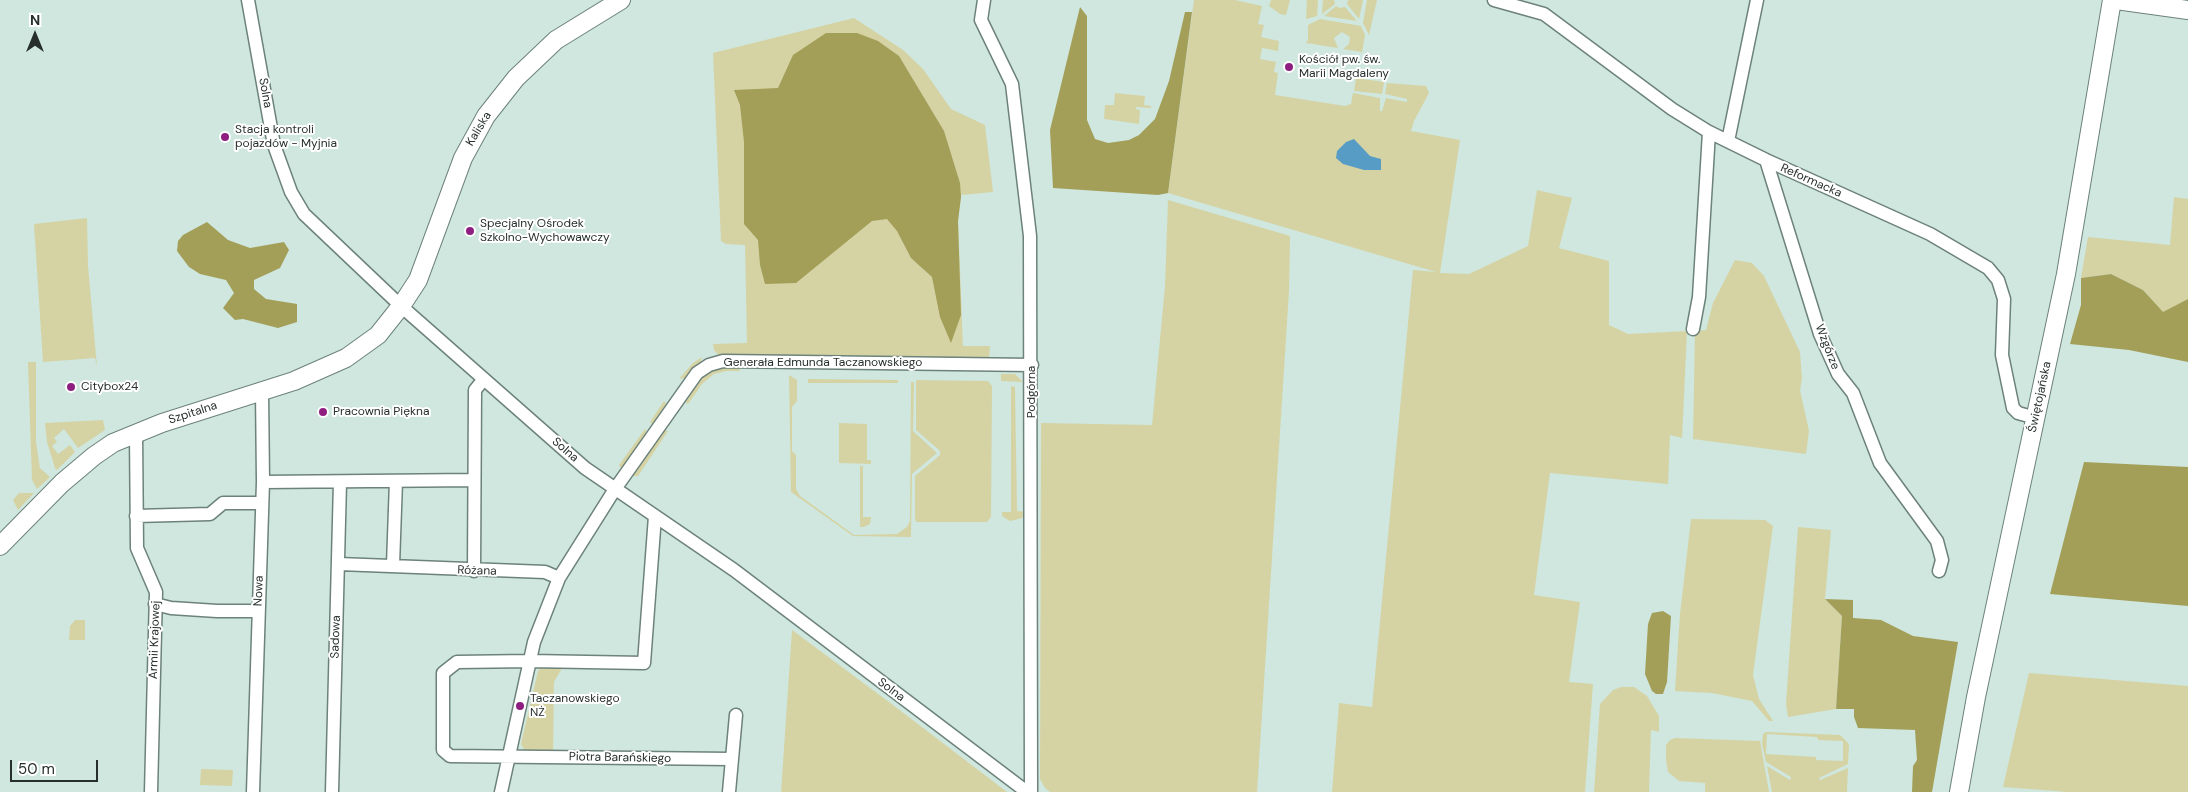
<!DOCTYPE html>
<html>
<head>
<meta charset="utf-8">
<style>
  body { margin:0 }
  #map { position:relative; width:2188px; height:792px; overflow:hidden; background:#cfe7de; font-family:"DM Sans",sans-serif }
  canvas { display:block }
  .north { position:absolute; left:10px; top:10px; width:50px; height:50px; -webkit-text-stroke:4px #fff; paint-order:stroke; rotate:0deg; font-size:14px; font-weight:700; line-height:20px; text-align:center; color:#262f2c }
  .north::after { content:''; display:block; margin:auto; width:18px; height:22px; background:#262f2c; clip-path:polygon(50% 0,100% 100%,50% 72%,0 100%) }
  .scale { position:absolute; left:10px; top:760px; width:88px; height:22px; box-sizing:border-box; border:2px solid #262f2c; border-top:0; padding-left:6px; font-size:15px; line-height:18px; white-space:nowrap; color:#262f2c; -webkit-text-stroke:4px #fff; paint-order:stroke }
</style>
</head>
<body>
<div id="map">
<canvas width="2188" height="792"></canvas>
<div class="north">N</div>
<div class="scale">50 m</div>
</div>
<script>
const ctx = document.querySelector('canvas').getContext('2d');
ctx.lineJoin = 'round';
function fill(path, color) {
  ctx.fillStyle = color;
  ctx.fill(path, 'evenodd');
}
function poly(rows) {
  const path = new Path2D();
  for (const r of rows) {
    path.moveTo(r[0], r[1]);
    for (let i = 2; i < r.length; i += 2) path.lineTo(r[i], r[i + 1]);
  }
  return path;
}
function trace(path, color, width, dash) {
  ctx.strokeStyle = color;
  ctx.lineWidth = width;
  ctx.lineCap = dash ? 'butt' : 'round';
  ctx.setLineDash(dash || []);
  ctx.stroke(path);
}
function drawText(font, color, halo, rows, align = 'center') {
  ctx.font = font + ' "DM Sans",sans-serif';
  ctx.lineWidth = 4;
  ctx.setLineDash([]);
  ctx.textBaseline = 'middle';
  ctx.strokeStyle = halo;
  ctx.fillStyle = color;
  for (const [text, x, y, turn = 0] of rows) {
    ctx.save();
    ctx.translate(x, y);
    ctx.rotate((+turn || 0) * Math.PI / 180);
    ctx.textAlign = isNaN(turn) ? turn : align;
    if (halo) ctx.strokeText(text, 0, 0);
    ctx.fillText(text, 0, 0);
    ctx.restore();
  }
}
fill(poly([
  [1194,0,1235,0,1262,6,1258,24,1264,25,1261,37,1279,41,1278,51,1262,48,1260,59,1276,62,1274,72,1278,73,1275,95,1345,106,1351,104,1353,93,1380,98,1380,111,1382,111,1386,98,1407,102,1407,99,1385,94,1387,83,1426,86,1429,93,1414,121,1411,131,1460,140,1440,273,1469,274,1528,246,1537,190,1572,198,1559,248,1609,261,1609,325,1628,334,1687,331,1682,438,1670,435,1668,484,1550,473,1534,595,1580,602,1569,682,1593,684,1585,792,1332,792,1339,703,1372,707,1413,270,1436,272,1168,193],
  [1271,0,1290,0,1286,15,1280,14,1269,6],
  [1307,0,1318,0,1317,16,1306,19],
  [1323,0,1334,0,1335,4,1322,14],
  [1348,0,1363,0,1359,19,1347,4],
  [1367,0,1377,0,1369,35,1363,23],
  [1336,6,1339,8,1345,7,1357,21,1324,16],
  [854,18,903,50,923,69,951,109,985,125,993,192,961,195,958,221,963,346,990,346,989,359,720,357,714,350,713,344,747,343,745,245,726,244,721,241,713,53],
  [1320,19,1361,26,1365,35,1362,52,1343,49,1349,44,1350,37,1342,32,1334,38,1338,48,1306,43,1308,40,1308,25],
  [1356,78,1384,82,1382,94,1354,91],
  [1115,93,1145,96,1144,105,1151,106,1151,108,1136,107,1136,109,1140,110,1139,124,1104,119,1105,105,1114,105],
  [2174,197,2188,199,2188,299,2163,313,2143,290,2111,274,2081,278,2088,237,2170,245],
  [1168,200,1290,236,1290,239,1289,291,1257,792,1050,792,1045,788,1040,779,1041,423,1152,425,1165,286],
  [87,218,88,266,97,367,95,358,43,362,34,224],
  [1735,260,1752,263,1764,276,1800,352,1802,379,1800,390,1809,431,1806,454,1693,439,1695,331,1706,330,1713,303],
  [702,357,700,363,685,378,679,379,693,363],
  [28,362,36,362,36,442,40,468,50,477,37,489,32,480],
  [724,366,738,366,740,371,726,371,714,374,702,384,688,404,685,402,698,380,711,371],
  [1001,374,1015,374,1023,382,1001,381],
  [789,375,797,380,797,401,792,407,792,451,796,455,796,489,800,496,854,535,897,534,907,527,910,521,911,382,914,382,913,431,937,453,912,474,911,537,853,536,791,492],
  [808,379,898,380,898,383,808,383],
  [916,380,988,381,992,386,991,517,987,522,916,522,915,519,915,476,940,455,940,451,916,430],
  [1011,386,1015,387,1017,511,1027,512,1022,518,1010,521,1002,516,1002,512,1011,512],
  [664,401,667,405,652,424,650,422],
  [103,420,105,430,78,448,64,429,54,438,57,442,52,446,58,454,70,445,75,452,57,470,55,468,47,442,45,423],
  [839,423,867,424,867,460,871,460,871,464,839,463],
  [645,429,647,433,623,469,621,468,619,465],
  [664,430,668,431,638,476,632,476],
  [860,466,863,466,863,517,871,517,870,524,864,527,860,527],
  [19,493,34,493,18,510,13,500],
  [1691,519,1765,520,1773,526,1753,675,1759,699,1773,721,1769,721,1752,701,1712,693,1675,691,1680,614],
  [1798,527,1831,530,1825,599,1842,616,1836,709,1788,717,1786,704],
  [75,620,85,620,85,640,69,640,70,626],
  [792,630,893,705,1007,792,781,792],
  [548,665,561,667,561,670,554,682,553,754,526,753,521,744,538,671,541,668,548,668],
  [2029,673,2188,686,2188,792,2068,792,2003,787],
  [1621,687,1634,687,1647,696,1659,716,1659,732,1651,730,1649,792,1594,792,1600,704,1613,690],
  [1766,732,1840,735,1849,744,1848,764,1819,778,1820,780,1848,768,1847,792,1772,792,1767,766,1790,780,1791,777,1766,762,1762,744,1763,734],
  [1767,734,1817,737,1818,740,1843,741,1843,761,1816,760,1816,757,1766,754],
  [1675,738,1760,741,1769,792,1705,792,1705,783,1679,781,1668,772,1666,760,1666,745,1670,740],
  [201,769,233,770,232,786,200,785]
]), '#d5d3a4');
fill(poly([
  [1080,7,1087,16,1087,120,1095,139,1108,143,1129,140,1139,135,1155,119,1169,81,1185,12,1192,12,1168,193,1158,195,1053,188,1050,130],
  [826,33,857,33,878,41,899,56,944,131,960,183,961,197,958,221,961,315,951,343,940,317,932,277,911,258,897,231,887,219,872,221,796,283,765,284,760,265,758,240,744,224,744,142,740,105,734,90,778,88,793,55],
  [207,222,228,240,250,248,284,242,289,250,280,268,254,280,254,289,266,299,297,304,297,322,278,328,243,319,235,320,223,308,234,293,226,280,200,274,189,267,177,251,178,241,183,235],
  [2111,274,2143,290,2163,312,2188,299,2188,362,2129,350,2070,344,2081,305,2081,278],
  [2084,462,2188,467,2188,606,2050,594],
  [1825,599,1853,600,1853,618,1881,620,1913,636,1958,642,1932,792,1912,792,1913,766,1917,760,1915,730,1858,728,1854,717,1854,709,1836,709,1842,616],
  [1663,611,1671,616,1667,682,1663,694,1656,694,1652,691,1645,674,1648,624,1652,613]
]), '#a39f59');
fill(poly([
  [1354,139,1370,156,1381,159,1381,170,1364,170,1343,164,1336,158,1337,151,1346,142]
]), '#579cc4');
const street = poly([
  [248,0,274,145,291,192,304,214,401,306,585,468,734,570,1027,792],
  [984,0,981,20,1012,84,1030,236,1031,792],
  [1494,0,1544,14,1672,109,1709,132,1766,160,1930,234,1988,268,1998,280,2004,299,2002,355,2013,408,2018,413,2036,418],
  [1728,141,1757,0],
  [1766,160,1820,334,1838,374,1853,393,1880,463,1937,541,1942,560,1939,571],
  [1693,329,1699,297,1709,132],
  [136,433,137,548,156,592,151,792],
  [263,482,474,480],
  [136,516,210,514,223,503,262,503],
  [655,516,644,663,530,661,457,662,443,673,443,750,450,756,731,759],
  [339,564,545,572,559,578],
  [393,565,396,481],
  [474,571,475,390,484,379],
  [155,604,171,608,217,611,258,611],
  [253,792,263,482,262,391],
  [332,792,340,482],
  [501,792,534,642,559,578,615,489,697,373,709,365,723,361,1032,365],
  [729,792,736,715]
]);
const secondary = poly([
  [2116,0,2188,10],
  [0,546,62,483,94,456,113,443,162,423,294,381,346,358,378,335,401,306,418,280,463,158,486,116,516,78,556,40,621,0],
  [1959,792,1976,697,2066,274,2112,0]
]);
trace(street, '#6c827a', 15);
trace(secondary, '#6c827a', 20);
trace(street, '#fff', 12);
trace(secondary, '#fff', 18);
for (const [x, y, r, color] of [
  [1289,67,5,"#8e1e80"],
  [225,137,5,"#8e1e80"],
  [470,231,5,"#8e1e80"],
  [71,387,5,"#8e1e80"],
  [323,412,5,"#8e1e80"],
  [520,706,5,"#8e1e80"]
]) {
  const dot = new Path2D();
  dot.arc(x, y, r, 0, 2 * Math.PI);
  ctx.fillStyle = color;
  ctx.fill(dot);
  trace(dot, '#fff', 2);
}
drawText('12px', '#262f2c', '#fff', [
  ["Kościół pw. św.",1299,60],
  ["Marii Magdaleny",1299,74],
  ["Stacja kontroli",235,130],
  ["pojazdów - Myjnia",235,144],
  ["Specjalny Ośrodek",480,224],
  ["Szkolno-Wychowawczy",480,238],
  ["Citybox24",81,387],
  ["Pracownia Piękna",333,412],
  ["Taczanowskiego",530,699],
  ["NŻ",530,713]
], 'left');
drawText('12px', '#262f2c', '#fff', [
  ["Solna",265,93,80],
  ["Kaliska",479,129,-59],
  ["Reformacka",1811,181,24],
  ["Wzgórze",1827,347,69],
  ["Generała Edmunda Taczanowskiego",823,363],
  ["Podgórna",1032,392,-90],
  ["Świętojańska",2040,397,-78],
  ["Szpitalna",193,413,-18],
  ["Solna",565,450,41],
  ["Różana",477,571,2],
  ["Nowa",259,591,-88],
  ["Sadowa",336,637,-88],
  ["Armii Krajowej",155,640,-88],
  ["Solna",891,690,37],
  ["Piotra Barańskiego",620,758,1]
]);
</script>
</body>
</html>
